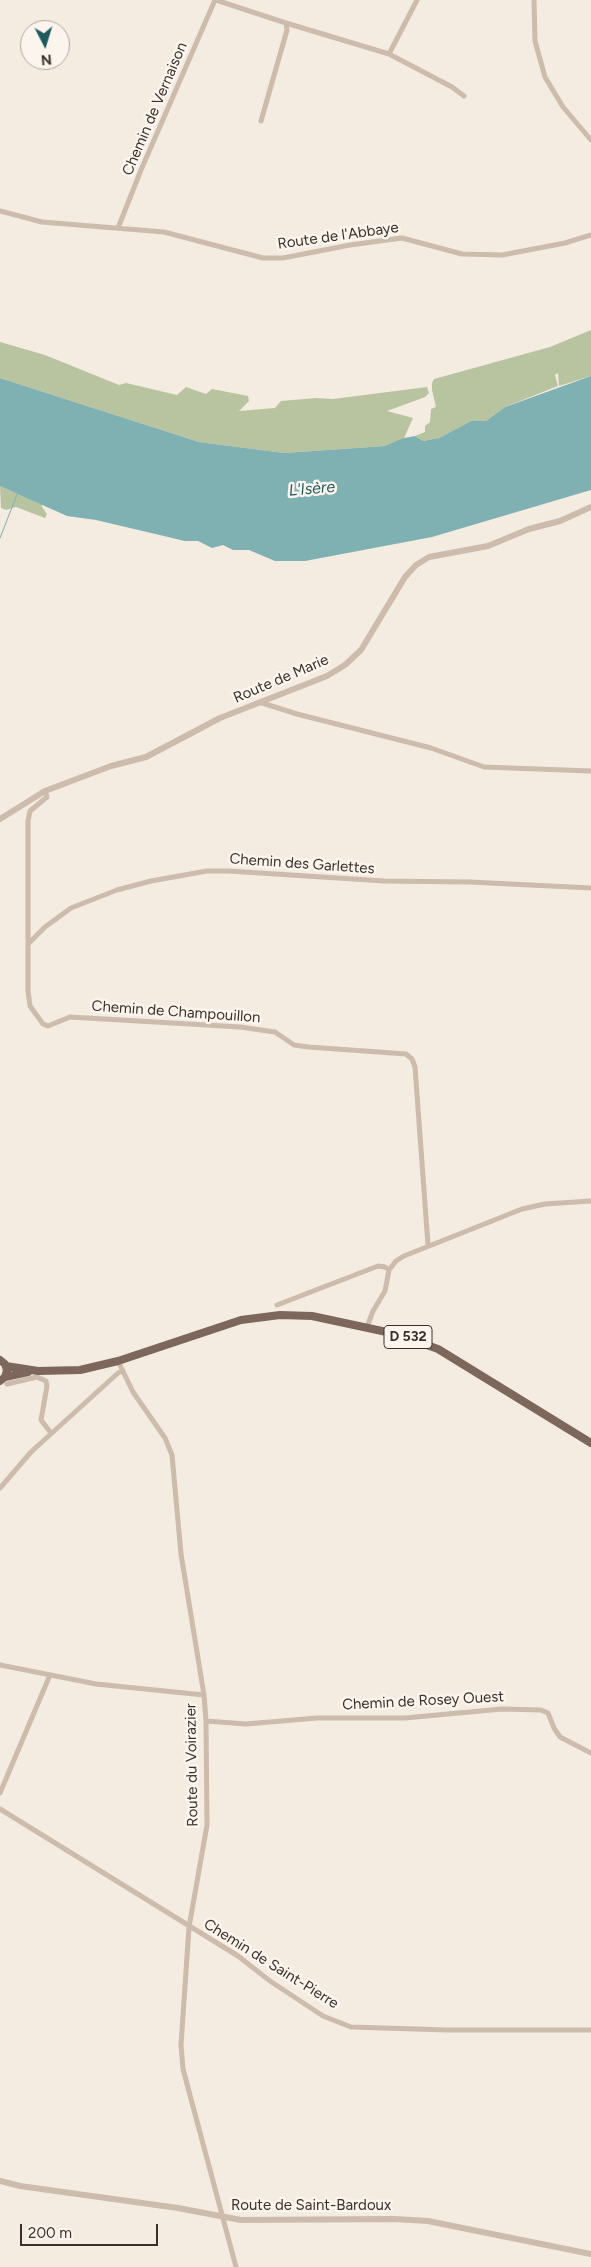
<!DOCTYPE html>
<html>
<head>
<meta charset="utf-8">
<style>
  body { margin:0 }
  #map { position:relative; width:591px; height:2267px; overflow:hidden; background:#f4ebe1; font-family:Figtree,sans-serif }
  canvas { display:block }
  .north { position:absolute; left:20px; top:20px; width:50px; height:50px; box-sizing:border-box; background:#fbf5ee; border:1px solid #aea6a0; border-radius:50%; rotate:175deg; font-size:14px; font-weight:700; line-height:20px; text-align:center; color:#3b302b }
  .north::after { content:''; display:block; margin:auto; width:18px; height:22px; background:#1f5a5e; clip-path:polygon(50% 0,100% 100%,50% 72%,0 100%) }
  .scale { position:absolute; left:20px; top:2224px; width:138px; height:22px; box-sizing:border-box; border:2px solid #3b302b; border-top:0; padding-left:6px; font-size:15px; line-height:18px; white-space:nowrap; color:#3b302b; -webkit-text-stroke:4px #fbf5ee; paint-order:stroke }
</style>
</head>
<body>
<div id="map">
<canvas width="591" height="2267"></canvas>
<div class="north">N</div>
<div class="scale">200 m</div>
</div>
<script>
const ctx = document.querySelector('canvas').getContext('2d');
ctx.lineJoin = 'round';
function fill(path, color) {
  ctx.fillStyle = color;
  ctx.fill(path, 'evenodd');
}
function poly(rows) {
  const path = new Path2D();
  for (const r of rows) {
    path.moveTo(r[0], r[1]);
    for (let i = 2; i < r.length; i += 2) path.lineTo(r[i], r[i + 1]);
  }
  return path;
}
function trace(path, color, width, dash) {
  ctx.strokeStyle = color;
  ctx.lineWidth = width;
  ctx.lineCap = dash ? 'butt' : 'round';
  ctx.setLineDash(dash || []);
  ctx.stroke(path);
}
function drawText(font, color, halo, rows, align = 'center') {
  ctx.font = font + ' Figtree,sans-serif';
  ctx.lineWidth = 5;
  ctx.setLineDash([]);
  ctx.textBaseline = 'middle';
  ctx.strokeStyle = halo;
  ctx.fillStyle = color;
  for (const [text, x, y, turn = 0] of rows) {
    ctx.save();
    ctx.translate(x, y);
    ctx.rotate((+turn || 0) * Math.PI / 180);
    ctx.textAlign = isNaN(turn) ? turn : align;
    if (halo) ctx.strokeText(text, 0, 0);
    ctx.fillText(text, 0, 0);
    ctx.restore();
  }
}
fill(poly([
  [591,330,591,376,559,386,558,373,555,375,558,386,505,407,486,421,471,421,439,438,423,441,415,436,425,432,425,426,430,422,431,409,436,407,432,390,432,383,434,379,550,347],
  [0,342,45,355,119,385,126,383,177,395,186,387,206,394,212,389,248,396,249,401,239,411,275,408,281,401,316,398,333,399,427,387,429,393,425,397,387,411,413,418,404,438,397,443,385,446,284,453,199,442,0,378],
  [0,486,42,504,42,507,47,514,45,518,16,507,6,510,1,508]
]), '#b8c4a0');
fill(poly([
  [591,376,591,490,432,537,305,561,275,561,249,550,233,550,223,545,212,548,198,541,185,541,96,520,67,516,0,486,0,378,199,442,284,453,385,446,404,438,415,436,423,441,439,438,471,421,486,421,505,407]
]), '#7fb0b2');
trace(poly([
  [0,538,18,492]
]), '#7fb0b2', 1);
trace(poly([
  [216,0,286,23,287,30,261,121],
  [534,0,535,41,545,77,563,107,591,140],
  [286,23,389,54,452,87,464,96],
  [389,54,417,0],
  [0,211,42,222,164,232,263,258,283,258,350,245,402,238,462,254,502,255,565,243,591,235],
  [118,228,141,170,215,0],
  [259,702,297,714,431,748,484,767,591,771],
  [45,791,47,797,30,811,28,821,28,991,30,1006,43,1024,48,1026,70,1017,240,1027,275,1032,294,1045,309,1047,406,1054,412,1059,415,1067,428,1245],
  [29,943,45,927,71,908,117,890,151,881,207,871,229,871,384,881,470,882,591,888],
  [277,1305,378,1266,385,1267,389,1270],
  [367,1327,373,1311,385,1291,389,1270,396,1261,404,1256,522,1209,545,1204,591,1201],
  [118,1361,133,1392,165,1438,172,1455,181,1554,204,1695,206,1721,207,1825,189,1927,181,2045,183,2069,236,2267],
  [7,1384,37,1377,46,1381,47,1386,41,1420,51,1433],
  [0,1488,31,1452,118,1373,123,1371],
  [0,1665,96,1684,204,1695],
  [206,1721,246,1724,317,1718,405,1718,502,1709,541,1710,548,1713,554,1728,560,1737,591,1753],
  [0,1793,50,1675],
  [0,1809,238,1956,270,1981,323,2016,351,2027,447,2030,591,2030]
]), '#cdbbac', 5);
trace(poly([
  [0,819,45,791,111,766,146,757,220,718,327,676,345,665,361,650,405,577,416,565,429,557,488,546,529,529,560,521,591,507],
  [0,2181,20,2186,178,2208,241,2220,394,2219,428,2221,591,2254]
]), '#cdbbac', 6);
trace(poly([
  [0,1360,5,1364,7,1370,5,1377,0,1381],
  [6,1366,38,1371,80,1370,118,1361,241,1320,280,1315,312,1316,396,1334,438,1349,591,1443],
  [5,1377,28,1372]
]), '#7d675c', 8);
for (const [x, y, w] of [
  [408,1337,48]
]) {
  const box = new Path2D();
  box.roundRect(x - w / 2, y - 11.5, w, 23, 4);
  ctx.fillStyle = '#fbf5ee';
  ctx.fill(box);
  trace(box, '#3b302b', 1);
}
drawText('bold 14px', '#3b302b', null, [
  ["D 532",408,1337]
]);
drawText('15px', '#3b302b', '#fbf5ee', [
  ["Chemin de Vernaison",155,109,-67],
  ["Route de l'Abbaye",338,236,-8],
  ["Route de Marie",281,679,-23],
  ["Chemin des Garlettes",302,864,4],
  ["Chemin de Champouillon",176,1012,4],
  ["Chemin de Rosey Ouest",423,1701,-3],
  ["Route du Voirazier",192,1765,-91],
  ["Chemin de Saint-Pierre",271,1964,32],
  ["Route de Saint-Bardoux",311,2206]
]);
drawText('italic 16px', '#1f5a5e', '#fbf5ee', [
  ["L'Isère",312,489,-5]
]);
</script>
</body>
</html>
